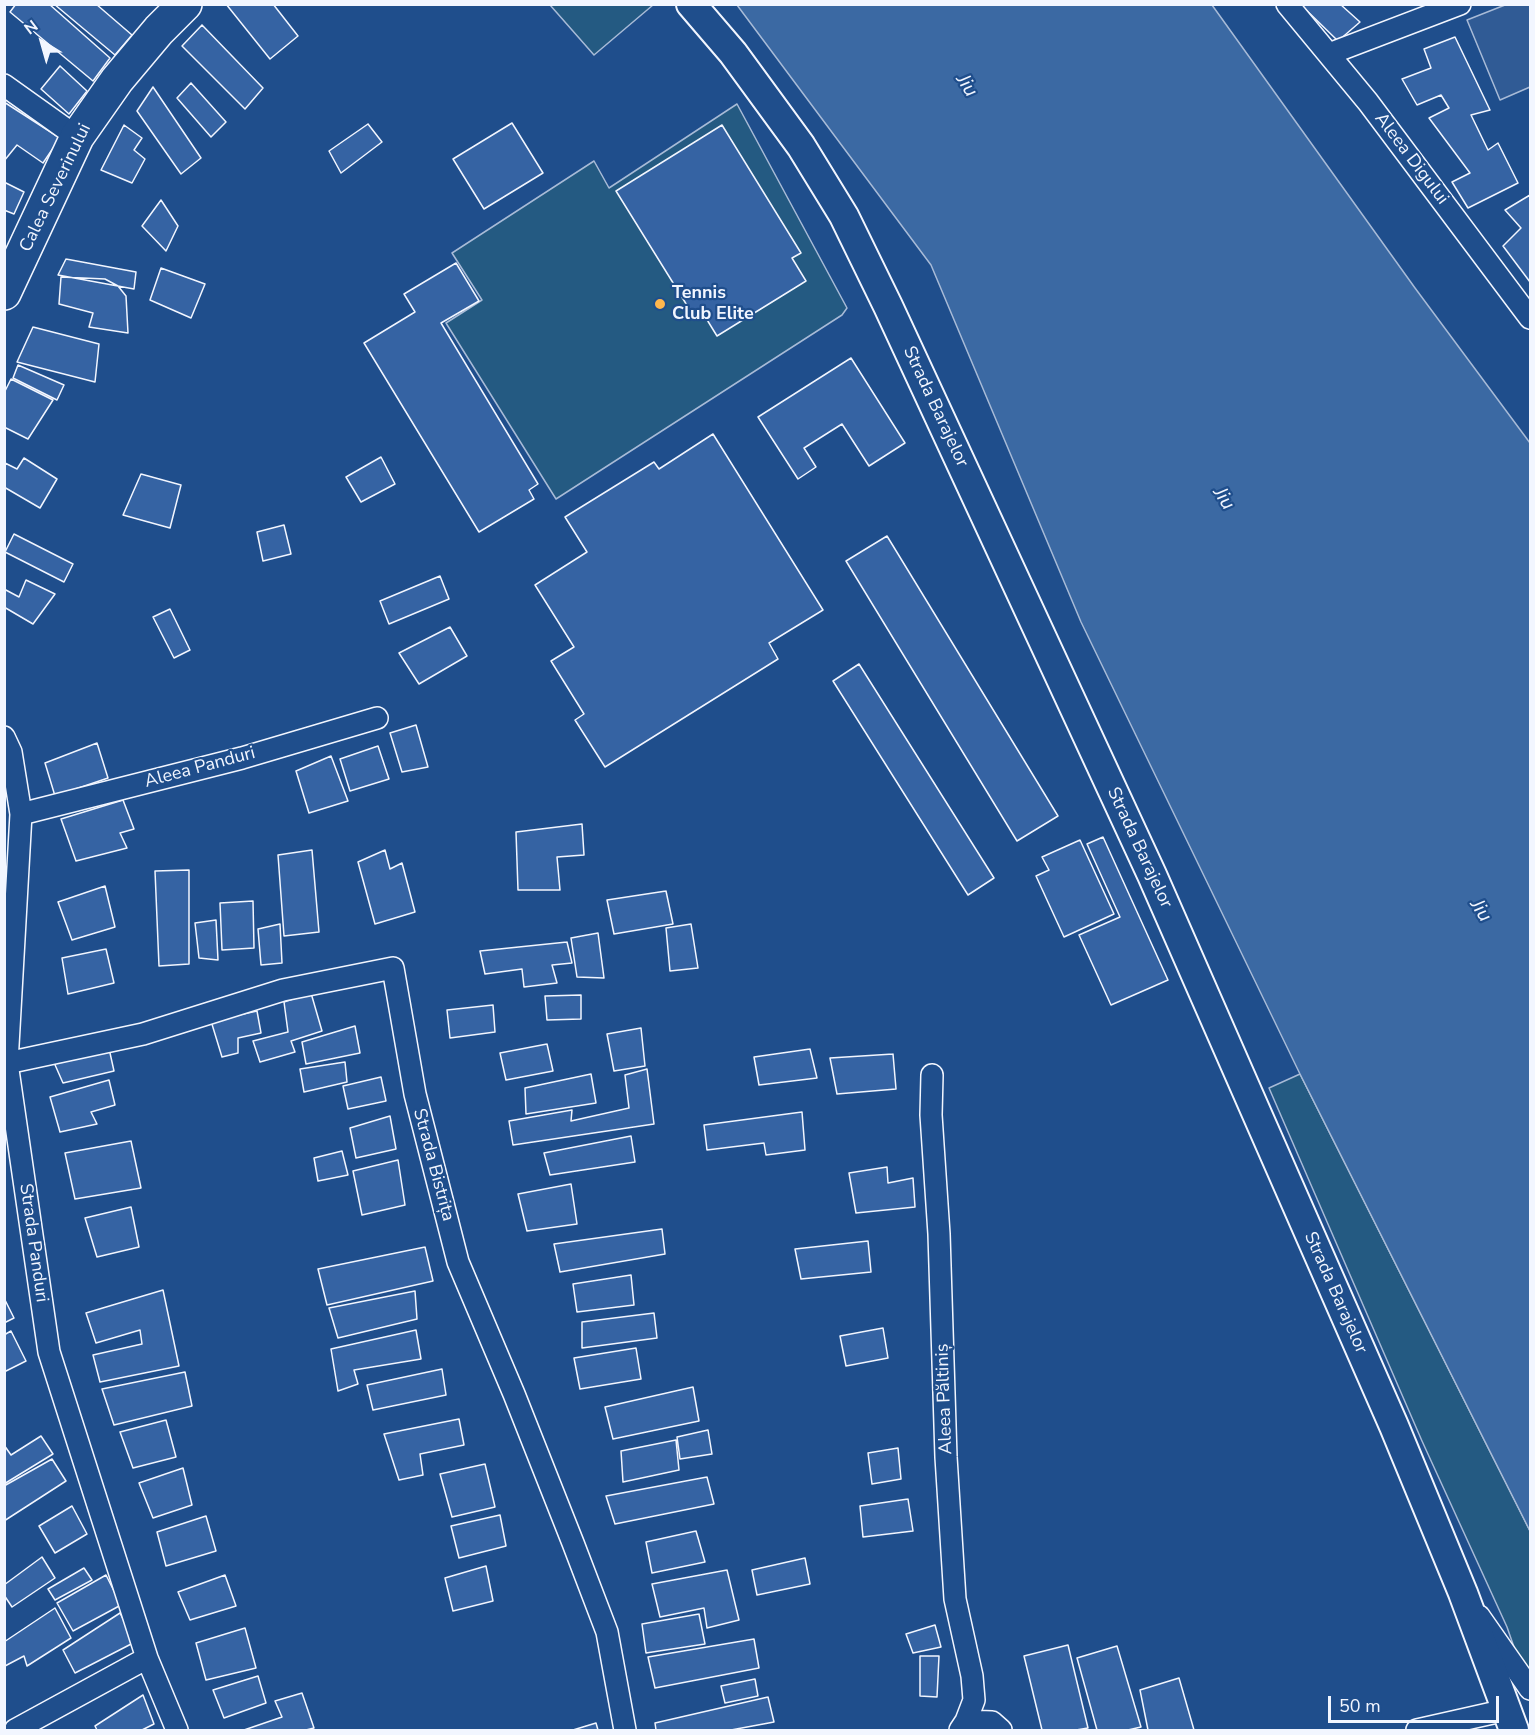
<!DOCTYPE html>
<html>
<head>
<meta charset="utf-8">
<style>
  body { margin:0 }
  #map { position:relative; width:1535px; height:1735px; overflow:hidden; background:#1f4e8c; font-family:"Nunito Sans",sans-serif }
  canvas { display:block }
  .frame { position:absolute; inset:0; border:6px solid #f2f6ff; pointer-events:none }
  .north { position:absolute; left:12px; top:12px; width:60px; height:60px; -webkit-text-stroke:4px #1f4e8c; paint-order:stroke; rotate:323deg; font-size:16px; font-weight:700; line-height:24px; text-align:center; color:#f2f6ff }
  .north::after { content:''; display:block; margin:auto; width:21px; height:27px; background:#f2f6ff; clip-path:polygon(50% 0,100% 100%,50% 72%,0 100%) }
  .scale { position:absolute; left:1328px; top:1696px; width:171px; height:27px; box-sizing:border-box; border:3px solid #f2f6ff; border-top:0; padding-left:8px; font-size:18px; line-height:21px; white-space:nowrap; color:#f2f6ff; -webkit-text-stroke:4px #1f4e8c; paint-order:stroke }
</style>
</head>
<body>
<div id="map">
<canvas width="1535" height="1735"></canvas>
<div class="frame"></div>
<div class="north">N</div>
<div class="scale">50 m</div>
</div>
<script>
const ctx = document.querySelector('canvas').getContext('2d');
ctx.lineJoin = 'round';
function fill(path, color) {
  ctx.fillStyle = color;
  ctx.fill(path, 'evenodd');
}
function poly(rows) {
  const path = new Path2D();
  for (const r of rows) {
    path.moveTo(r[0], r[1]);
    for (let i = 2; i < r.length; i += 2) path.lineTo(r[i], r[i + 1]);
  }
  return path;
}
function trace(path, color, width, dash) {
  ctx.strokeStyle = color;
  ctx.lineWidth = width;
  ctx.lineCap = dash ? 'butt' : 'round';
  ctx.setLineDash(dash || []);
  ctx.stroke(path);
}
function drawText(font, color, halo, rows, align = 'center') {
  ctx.font = font + ' "Nunito Sans",sans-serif';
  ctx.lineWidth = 4.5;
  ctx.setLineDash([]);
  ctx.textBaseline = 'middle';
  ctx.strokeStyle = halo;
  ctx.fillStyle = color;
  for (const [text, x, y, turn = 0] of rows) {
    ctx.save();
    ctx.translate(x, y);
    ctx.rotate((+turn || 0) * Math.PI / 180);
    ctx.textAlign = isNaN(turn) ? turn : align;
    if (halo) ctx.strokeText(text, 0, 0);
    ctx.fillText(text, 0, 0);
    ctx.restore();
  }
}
const green = poly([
  [550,5,653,5,594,55,550,5],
  [737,104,847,308,842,315,556,499,446,323,482,300,452,253,594,161,609,188,737,104],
  [1300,1074,1530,1531,1530,1693,1507,1627,1422,1441,1269,1088,1300,1074]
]);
fill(green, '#245a82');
trace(green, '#a8bbd7', 1.5);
const parking = poly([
  [1505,5,1530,5,1530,87,1500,100,1467,20,1505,5]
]);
fill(parking, '#305b95');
trace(parking, '#a8bbd7', 1.5);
const water = poly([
  [737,5,1212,5,1415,288,1530,443,1530,1531,1300,1074,1081,622,931,265,737,5]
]);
fill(water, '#3b69a3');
trace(water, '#a8bbd7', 1.5);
const building = poly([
  [16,4,49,4,110,58,93,81,10,12,16,4],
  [54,4,96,4,132,35,115,55,54,4],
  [226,4,273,4,298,36,270,59,226,4],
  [1300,4,1340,4,1360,22,1338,41,1300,4],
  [202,25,263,88,245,109,182,46,202,25],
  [1455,37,1490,110,1471,115,1488,150,1498,143,1518,183,1468,208,1452,182,1470,173,1429,118,1449,108,1441,95,1417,105,1402,79,1431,68,1424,49,1455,37],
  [60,66,87,91,69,114,41,89,60,66],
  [191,83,226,122,211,137,177,98,191,83],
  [153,87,201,158,181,174,137,111,153,87],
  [4,102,60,138,43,163,17,145,4,161,4,102],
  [512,123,543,173,484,209,453,159,512,123],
  [368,124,382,142,341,173,329,151,368,124],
  [124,125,142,138,134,150,145,159,132,183,101,170,124,125],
  [722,125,801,253,792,258,806,281,717,336,701,310,693,315,616,191,722,125],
  [4,182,24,192,14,214,4,210,4,182],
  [1530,195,1530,282,1503,246,1521,228,1505,210,1530,195],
  [161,200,178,226,166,251,142,226,161,200],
  [66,259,136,272,134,289,58,275,66,259],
  [456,263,479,301,441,323,538,484,529,490,534,499,479,532,364,343,415,312,404,294,456,263],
  [161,268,205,284,191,318,150,300,161,268],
  [61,277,105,279,118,286,126,296,128,333,89,327,93,313,59,304,61,277],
  [33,327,99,344,95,382,17,362,33,327],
  [851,358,905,443,869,466,842,424,804,448,816,467,798,479,758,417,851,358],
  [18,365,64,385,57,400,13,378,18,365],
  [11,379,53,400,28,439,4,427,4,393,11,379],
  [713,434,823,610,769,643,778,659,605,767,575,720,584,714,551,661,574,647,535,585,587,552,565,517,654,462,659,469,713,434],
  [381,457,395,484,361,502,346,477,381,457],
  [24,458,57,479,40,508,4,487,5,463,17,469,24,458],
  [141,474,181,485,170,528,123,515,141,474],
  [284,525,291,554,263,561,257,532,284,525],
  [14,534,73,564,64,582,5,552,14,534],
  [887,536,1058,816,1017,841,846,561,887,536],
  [440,576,449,599,389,624,380,601,440,576],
  [26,580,55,594,33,624,4,607,4,589,19,597,26,580],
  [170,609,190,650,174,658,153,617,170,609],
  [450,627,467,656,419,684,399,653,450,627],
  [859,664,994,878,968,895,833,681,859,664],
  [416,725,428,767,402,772,390,733,416,725],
  [97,743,108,778,55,796,45,763,97,743],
  [378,746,389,779,350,791,340,759,378,746],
  [331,756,348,801,309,813,296,771,331,756],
  [123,800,134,829,120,833,127,848,76,861,61,819,123,800],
  [582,824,584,855,557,857,560,890,518,890,516,832,582,824],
  [1103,837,1168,980,1111,1005,1079,935,1120,917,1087,844,1103,837],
  [1080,840,1114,914,1064,937,1036,876,1049,870,1042,857,1080,840],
  [312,850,319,932,284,936,278,855,312,850],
  [385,850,390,869,402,863,415,912,375,924,358,862,385,850],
  [189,870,189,964,159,966,155,871,189,870],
  [105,886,115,927,72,940,58,902,105,886],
  [666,891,673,924,614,934,607,900,666,891],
  [253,901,254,948,222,950,220,903,253,901],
  [216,920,218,960,199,958,195,923,216,920],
  [280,924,282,963,261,965,258,929,280,924],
  [691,924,698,968,670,971,666,928,691,924],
  [598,933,604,978,577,977,571,938,598,933],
  [567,942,572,963,552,965,557,983,524,987,522,969,485,974,480,951,567,942],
  [106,949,114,983,68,994,62,958,106,949],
  [311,993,322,1031,291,1041,295,1052,260,1062,253,1041,288,1032,284,1002,311,993],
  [581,995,581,1019,547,1020,545,996,581,995],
  [493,1005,495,1032,450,1038,447,1010,493,1005],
  [257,1011,261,1033,238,1038,238,1053,222,1057,211,1021,257,1011],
  [355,1026,360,1053,306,1064,302,1042,355,1026],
  [641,1028,645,1066,614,1071,607,1034,641,1028],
  [108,1044,114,1071,63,1083,52,1058,108,1044],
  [547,1044,553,1071,506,1080,500,1053,547,1044],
  [810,1049,817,1078,759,1085,754,1057,810,1049],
  [893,1054,896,1089,837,1094,830,1058,893,1054],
  [345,1062,347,1082,304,1092,300,1069,345,1062],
  [647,1069,654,1124,513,1145,509,1121,572,1110,571,1121,629,1108,625,1075,647,1069],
  [591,1074,596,1103,526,1114,525,1088,591,1074],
  [381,1077,386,1101,348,1109,343,1086,381,1077],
  [109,1080,115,1105,91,1112,97,1124,60,1132,50,1097,109,1080],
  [802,1112,805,1150,766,1155,764,1143,707,1150,704,1125,802,1112],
  [390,1116,396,1149,356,1158,350,1128,390,1116],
  [631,1136,635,1162,550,1175,544,1153,631,1136],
  [131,1141,141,1188,75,1199,65,1153,131,1141],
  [342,1151,348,1175,318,1181,314,1158,342,1151],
  [398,1160,405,1205,362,1215,353,1171,398,1160],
  [887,1167,888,1183,913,1178,915,1207,856,1213,849,1173,887,1167],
  [571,1184,577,1224,527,1231,518,1194,571,1184],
  [131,1207,139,1247,97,1257,85,1218,131,1207],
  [662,1229,665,1254,560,1272,554,1244,662,1229],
  [868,1241,871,1272,801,1279,795,1249,868,1241],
  [425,1247,433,1281,327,1305,318,1269,425,1247],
  [631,1275,634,1305,577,1312,573,1284,631,1275],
  [163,1290,179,1366,100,1382,93,1355,142,1344,140,1330,96,1343,86,1313,163,1290],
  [415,1291,417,1319,338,1338,329,1308,415,1291],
  [4,1298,14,1318,4,1323,4,1298],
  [654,1313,657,1338,582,1348,582,1322,654,1313],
  [883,1328,888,1358,846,1366,840,1336,883,1328],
  [416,1330,421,1359,354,1370,358,1384,338,1391,331,1349,416,1330],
  [11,1331,26,1361,4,1372,4,1335,11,1331],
  [636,1348,641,1379,580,1389,574,1358,636,1348],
  [442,1369,446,1395,373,1410,367,1385,442,1369],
  [185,1372,192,1406,114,1425,102,1389,185,1372],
  [693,1387,699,1421,613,1439,605,1407,693,1387],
  [459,1419,464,1445,420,1454,423,1475,399,1480,384,1434,459,1419],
  [166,1420,176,1457,133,1468,120,1432,166,1420],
  [708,1430,712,1454,680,1459,677,1437,708,1430],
  [41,1436,53,1454,4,1484,4,1445,11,1455,41,1436],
  [676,1440,679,1470,623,1482,621,1451,676,1440],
  [898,1448,901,1479,872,1484,868,1453,898,1448],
  [52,1459,66,1481,4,1521,4,1486,52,1459],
  [485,1464,495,1507,452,1517,440,1474,485,1464],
  [183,1468,192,1505,153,1518,139,1483,183,1468],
  [707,1477,714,1504,615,1524,606,1496,707,1477],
  [908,1499,913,1531,863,1537,860,1506,908,1499],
  [72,1506,87,1534,55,1553,39,1526,72,1506],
  [500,1515,506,1546,459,1558,451,1526,500,1515],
  [206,1516,216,1551,166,1566,157,1532,206,1516],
  [696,1531,705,1562,652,1573,646,1542,696,1531],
  [42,1557,55,1578,12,1607,4,1595,4,1585,42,1557],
  [805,1558,810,1584,757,1595,752,1570,805,1558],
  [486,1566,493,1601,453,1611,445,1578,486,1566],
  [84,1568,92,1580,55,1600,48,1589,84,1568],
  [727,1570,739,1620,707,1628,704,1608,660,1617,652,1584,727,1570],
  [106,1575,121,1605,73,1631,57,1603,106,1575],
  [225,1575,236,1606,190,1620,178,1592,225,1575],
  [55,1608,71,1638,27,1666,24,1656,5,1666,4,1642,55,1608],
  [120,1613,135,1642,75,1673,63,1650,120,1613],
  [699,1614,705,1644,646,1653,642,1624,699,1614],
  [935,1625,941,1647,913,1653,906,1634,935,1625],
  [245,1628,256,1668,206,1680,196,1643,245,1628],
  [754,1639,759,1668,655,1688,648,1657,754,1639],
  [1068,1645,1088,1728,1076,1730,1042,1730,1024,1656,1068,1645],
  [1117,1646,1141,1727,1128,1730,1097,1730,1077,1658,1117,1646],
  [920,1656,939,1656,937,1697,920,1696,920,1656],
  [258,1676,266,1703,224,1718,213,1690,258,1676],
  [1179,1678,1194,1730,1148,1730,1140,1690,1179,1678],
  [755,1679,758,1696,725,1703,721,1686,755,1679],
  [302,1693,314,1728,306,1730,244,1730,282,1717,275,1701,302,1693],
  [143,1695,154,1724,142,1730,97,1730,95,1726,143,1695],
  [768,1697,774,1722,731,1730,656,1730,655,1723,768,1697],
  [596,1723,598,1730,573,1730,596,1723]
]);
fill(building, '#3563a3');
trace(building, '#f2f6ff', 1.5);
const street = poly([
  [1287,4,1368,102,1530,318],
  [1329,54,1460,4],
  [4,85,77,137],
  [4,737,11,752,21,814,7,1063,49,1352,147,1658,177,1730],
  [21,814,242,758,377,718],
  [7,1063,143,1034,283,990,393,968,415,1094,458,1262,514,1394,573,1543,607,1632,625,1730],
  [932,1075,931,1115,939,1234,946,1457,955,1599,972,1676,974,1700,966,1721,960,1730],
  [1479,1616,1530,1689],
  [966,1721,992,1722,1001,1730],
  [15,1730,147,1658],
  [1417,1730,1506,1710]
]);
const secondary = poly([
  [691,4,733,53,801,146,844,216,888,306,1152,875,1394,1426,1463,1593,1514,1730]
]);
const primary = poly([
  [4,293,77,137,117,80,159,30,185,4]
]);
trace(street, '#f2f6ff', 24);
trace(secondary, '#f2f6ff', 32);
trace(primary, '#f2f6ff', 36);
trace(street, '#1f4e8c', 21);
trace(secondary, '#1f4e8c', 28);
trace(primary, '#1f4e8c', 33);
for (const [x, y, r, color] of [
  [660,304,6,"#ffb74d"]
]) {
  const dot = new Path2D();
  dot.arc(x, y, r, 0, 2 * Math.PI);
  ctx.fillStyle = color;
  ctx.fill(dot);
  trace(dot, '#1f4e8c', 2);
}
drawText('18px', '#f2f6ff', '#1f4e8c', [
  ["Aleea Digului",1411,159,53],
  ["Calea Severinului",56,188,-64],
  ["Strada Barajelor",935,407,65],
  ["Aleea Panduri",200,768,-15],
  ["Strada Barajelor",1139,848,65],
  ["Strada Bistrița",433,1165,75],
  ["Strada Panduri",33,1243,82],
  ["Strada Barajelor",1335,1293,66],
  ["Aleea Păltiniș",945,1399,-92]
]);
drawText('bold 18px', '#f2f6ff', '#1f4e8c', [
  ["Tennis",672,294],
  ["Club Elite",672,315]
], 'left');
drawText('italic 20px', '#f2f6ff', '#1f4e8c', [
  ["Jiu",966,86,58],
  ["Jiu",1223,499,58],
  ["Jiu",1480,911,58]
]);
</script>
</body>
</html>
